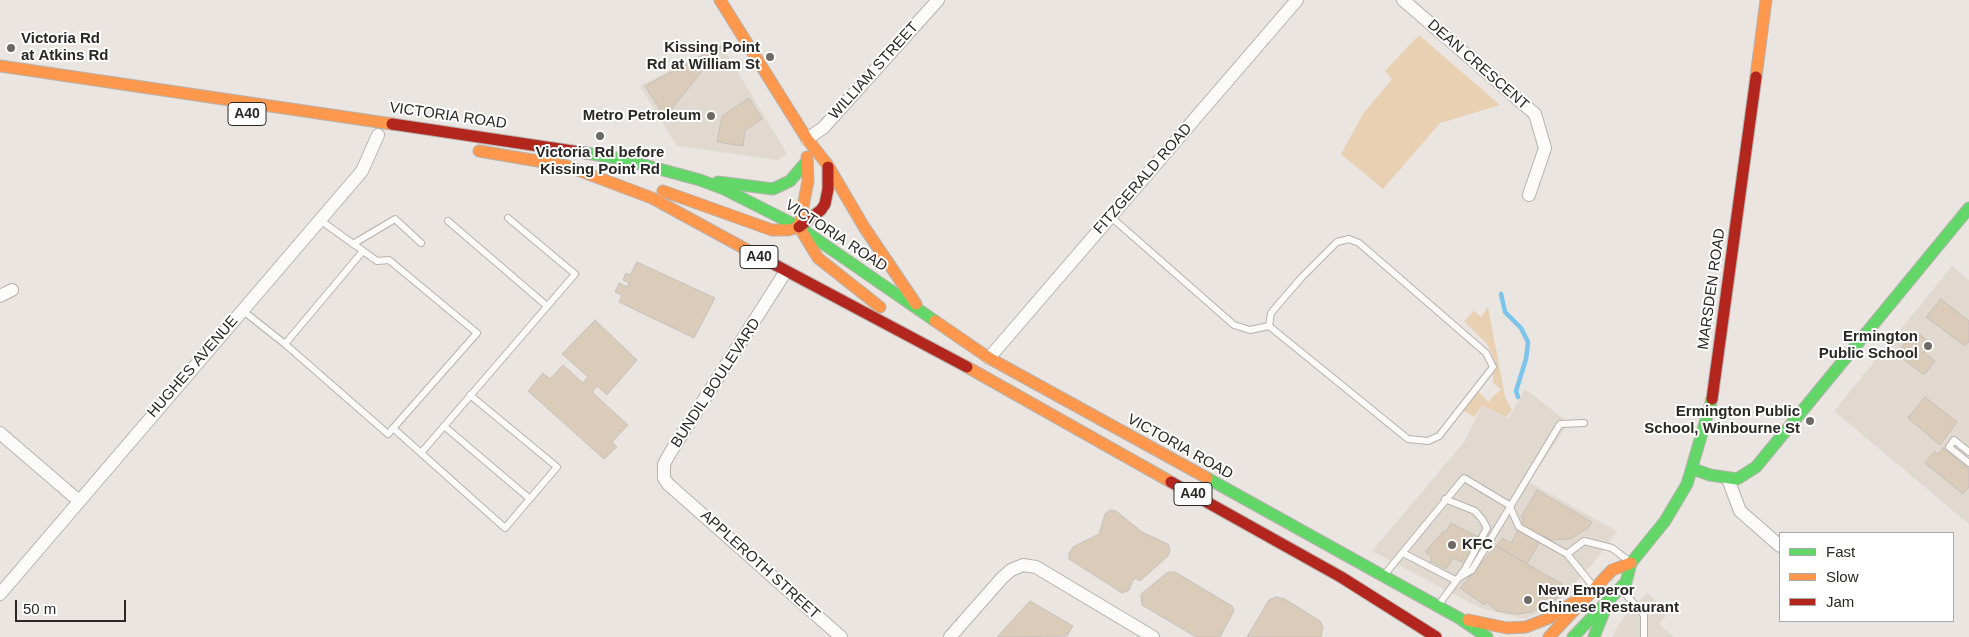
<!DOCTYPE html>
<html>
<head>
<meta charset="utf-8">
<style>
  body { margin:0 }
  #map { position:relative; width:1969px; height:637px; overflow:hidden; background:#eae5e0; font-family:Helvetica,sans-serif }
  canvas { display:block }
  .legend { position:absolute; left:1779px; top:532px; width:175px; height:90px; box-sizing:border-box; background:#fff; border:1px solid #aaa9a7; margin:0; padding:6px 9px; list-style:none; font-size:15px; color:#2a2724 }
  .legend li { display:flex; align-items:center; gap:10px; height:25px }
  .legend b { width:25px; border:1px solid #aaa9a7 }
  .scale { position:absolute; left:15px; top:600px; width:111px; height:22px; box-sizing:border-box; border:2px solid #2a2724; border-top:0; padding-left:6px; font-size:15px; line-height:18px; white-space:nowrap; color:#2a2724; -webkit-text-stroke:4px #fff; paint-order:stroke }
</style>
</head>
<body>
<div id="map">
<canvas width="1969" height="637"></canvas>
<ul class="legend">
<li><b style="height:6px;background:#63d668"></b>Fast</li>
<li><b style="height:6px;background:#ff974d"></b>Slow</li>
<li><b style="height:6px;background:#b3261e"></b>Jam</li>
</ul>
<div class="scale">50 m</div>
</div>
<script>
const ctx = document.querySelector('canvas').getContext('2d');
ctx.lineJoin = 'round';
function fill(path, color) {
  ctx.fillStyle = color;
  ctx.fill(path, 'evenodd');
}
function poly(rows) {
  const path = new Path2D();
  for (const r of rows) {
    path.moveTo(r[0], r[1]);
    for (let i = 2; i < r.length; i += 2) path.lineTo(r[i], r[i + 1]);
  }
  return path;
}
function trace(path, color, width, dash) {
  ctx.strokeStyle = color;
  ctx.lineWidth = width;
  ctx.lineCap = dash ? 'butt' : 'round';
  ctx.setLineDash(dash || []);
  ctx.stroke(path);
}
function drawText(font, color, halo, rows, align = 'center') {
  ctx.font = font + ' Helvetica,sans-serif';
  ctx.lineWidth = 4;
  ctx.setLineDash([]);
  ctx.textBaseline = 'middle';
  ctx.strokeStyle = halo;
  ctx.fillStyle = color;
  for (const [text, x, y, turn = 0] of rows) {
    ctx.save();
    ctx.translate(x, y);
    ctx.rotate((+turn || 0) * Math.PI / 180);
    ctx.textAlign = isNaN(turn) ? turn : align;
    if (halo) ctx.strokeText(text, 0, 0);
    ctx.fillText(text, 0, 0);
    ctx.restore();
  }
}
fill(poly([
  [721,44,787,154,778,160,677,146,640,86],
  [1952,266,1969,280,1969,524,1834,411],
  [1525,389,1569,423,1529,482,1617,531,1595,561,1555,605,1525,619,1480,608,1372,551,1464,442,1482,405,1508,419],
  [1647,593,1668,612,1659,624,1674,637,1612,637,1623,618]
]), '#e1d9cf');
fill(poly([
  [1419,35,1500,105,1440,123,1383,189,1341,154,1363,114,1392,79,1385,71],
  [1488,307,1505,397,1512,410,1506,417,1482,405,1474,417,1461,409,1477,390,1488,402,1501,389,1493,383,1493,357,1487,344,1464,321,1474,311,1481,317]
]), '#e9d0b2');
trace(poly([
  [1501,294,1505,312,1521,328,1528,342,1526,359,1516,391,1518,397]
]), '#7bc4ea', 4.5);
const building = poly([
  [720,46,721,48,665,117,645,86,720,46],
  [749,98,762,119,745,130,743,146,717,142,722,116,749,98],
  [637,262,715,298,694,338,619,302,622,295,615,292,619,283,627,287,629,283,623,280,626,273,630,275,637,262],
  [1941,299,1969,321,1969,342,1965,346,1926,317,1941,299],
  [595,320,637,360,607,395,597,386,592,392,628,425,612,442,617,447,604,459,528,391,543,373,550,379,563,365,583,383,588,377,562,354,595,320],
  [1920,335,1931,343,1924,352,1935,361,1924,375,1897,354,1908,339,1913,344,1920,335],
  [1925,397,1957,422,1940,445,1908,418,1925,397],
  [1943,448,1969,469,1969,487,1963,494,1925,463,1935,451,1938,454,1943,448],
  [1537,490,1592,522,1587,529,1570,539,1551,540,1543,536,1527,564,1496,546,1503,538,1511,543,1524,519,1521,517,1537,490],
  [1110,510,1116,511,1142,532,1168,544,1170,550,1168,556,1140,581,1134,578,1129,590,1122,593,1069,559,1069,553,1073,547,1099,534,1105,514,1110,510],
  [1451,523,1478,537,1465,563,1453,558,1446,569,1430,561,1432,558,1425,552,1444,531,1446,532,1451,523],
  [1496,546,1562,584,1558,598,1532,612,1517,614,1497,611,1487,602,1484,605,1460,588,1496,546],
  [1168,572,1175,572,1232,606,1234,611,1220,637,1196,637,1142,605,1141,594,1168,572],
  [1276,597,1285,599,1320,621,1323,627,1321,637,1247,637,1269,600,1276,597],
  [1030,601,1073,626,1067,636,997,637,1030,601]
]);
fill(building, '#dbccba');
trace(building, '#c5c1bd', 1);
const lane = poly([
  [1111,217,1234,325,1250,330,1269,326],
  [448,221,547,306],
  [1349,239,1359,243,1486,353,1493,367,1439,436,1428,441,1408,439,1269,326,1271,313,1301,278,1337,242,1349,239],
  [353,244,395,219,421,243],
  [242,310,285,344,388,434,477,333,389,260,377,261,320,220],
  [285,344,363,251],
  [444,426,530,499],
  [393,428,505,528,557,467,470,395],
  [1969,452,1954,440,1949,447,1969,463],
  [421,453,575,274,508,218],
  [1403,553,1455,580],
  [1567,554,1584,541,1612,548,1629,561],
  [1385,574,1464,478,1509,505,1519,527,1567,554,1593,586],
  [1455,580,1472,570,1560,424,1584,423],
  [1621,589,1644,615,1644,637],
  [1440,603,1465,569,1487,528,1482,519,1475,511,1445,499]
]);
const street = poly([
  [1403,0,1535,114,1545,148,1529,195],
  [807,139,823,128,938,0],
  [786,271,670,453,664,464,664,478,668,484,841,637],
  [0,296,12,290],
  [989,358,1297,0],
  [0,433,79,501],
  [1728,479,1740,511,1780,546],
  [0,594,362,171,378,135],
  [950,637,1002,578,1011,570,1023,565,1036,567,1153,637]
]);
const fast = poly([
  [586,153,622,159,700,180,724,189,799,227,935,321],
  [718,182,773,189,790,181,807,161],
  [1693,469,1710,475,1737,479,1756,467,1969,208],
  [1207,478,1459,618,1487,637],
  [1573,637,1626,582,1631,563,1665,521,1687,484,1712,399],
  [1594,637,1609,599]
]);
const slow = poly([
  [720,0,807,139,827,164,864,227,916,304],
  [0,66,392,124],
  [1756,77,1766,0],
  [479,151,567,166,652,198,751,252],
  [663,191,772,230,788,230,799,227],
  [799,227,808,181,807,157],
  [801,230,818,258,880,307],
  [935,321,989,358,1207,478],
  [967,367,1171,482],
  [1468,620,1507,628,1526,627,1549,618,1596,588],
  [1549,637,1612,570,1631,563]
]);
const jam = poly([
  [392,124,586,153],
  [799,227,821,210,825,204,828,189,828,167],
  [751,252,967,367],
  [1712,399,1756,77],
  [1171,482,1341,577,1436,637]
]);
trace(lane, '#b6b2ae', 8);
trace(street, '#b6b2ae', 14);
trace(fast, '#b6b2ae', 13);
trace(slow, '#b6b2ae', 13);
trace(jam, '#b6b2ae', 13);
trace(lane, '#fcfbfa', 6);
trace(street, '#fcfbfa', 12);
trace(fast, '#63d668', 11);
trace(slow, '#ff974d', 11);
trace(jam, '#b3261e', 11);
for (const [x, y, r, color] of [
  [11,48,5,"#6d6a66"],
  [770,57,5,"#6d6a66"],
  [711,116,5,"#6d6a66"],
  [600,136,5,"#6d6a66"],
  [1928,346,5,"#6d6a66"],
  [1810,421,5,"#6d6a66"],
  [1452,545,5,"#6d6a66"],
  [1528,600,5,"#6d6a66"]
]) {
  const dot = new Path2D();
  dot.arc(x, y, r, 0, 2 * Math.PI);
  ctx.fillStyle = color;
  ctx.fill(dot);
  trace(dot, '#fff', 2);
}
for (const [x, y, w] of [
  [247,114,38],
  [759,257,38],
  [1193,494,38]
]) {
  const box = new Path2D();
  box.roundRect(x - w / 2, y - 11.5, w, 23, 4);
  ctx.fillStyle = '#fff';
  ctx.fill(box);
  trace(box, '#2a2724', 1);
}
drawText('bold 14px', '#2a2724', null, [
  ["A40",247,114],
  ["A40",759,257],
  ["A40",1193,494]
]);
drawText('bold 15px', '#2a2724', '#fff', [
  ["Victoria Rd",21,39,"left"],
  ["at Atkins Rd",21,56,"left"],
  ["Kissing Point",760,48],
  ["Rd at William St",760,65],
  ["Metro Petroleum",701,116],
  ["Victoria Rd before",600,153,"center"],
  ["Kissing Point Rd",600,170,"center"],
  ["Ermington",1918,337],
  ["Public School",1918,354],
  ["Ermington Public",1800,412],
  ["School, Winbourne St",1800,429],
  ["KFC",1462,545,"left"],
  ["New Emperor",1538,591,"left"],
  ["Chinese Restaurant",1538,608,"left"]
], 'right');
drawText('15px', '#2a2724', '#fff', [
  ["DEAN CRESCENT",1478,65,41],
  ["WILLIAM STREET",874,71,-48],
  ["VICTORIA ROAD",448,116,8],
  ["FITZGERALD ROAD",1143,179,-49],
  ["VICTORIA ROAD",836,236,33],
  ["MARSDEN ROAD",1712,289,-82],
  ["HUGHES AVENUE",193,367,-49],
  ["BUNDIL BOULEVARD",716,383,-57],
  ["VICTORIA ROAD",1180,447,29],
  ["APPLEROTH STREET",760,565,42]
]);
</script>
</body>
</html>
